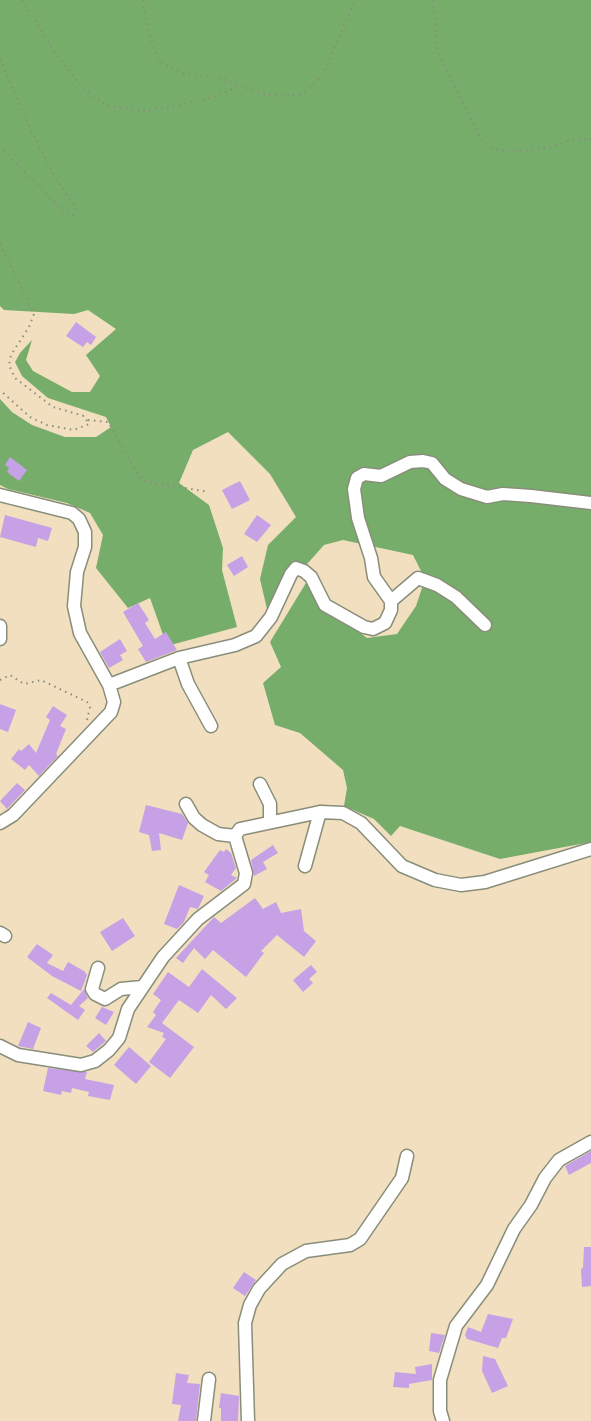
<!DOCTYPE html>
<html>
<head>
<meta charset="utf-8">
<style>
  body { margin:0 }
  canvas { display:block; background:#f1dfbf }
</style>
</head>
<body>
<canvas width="591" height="1421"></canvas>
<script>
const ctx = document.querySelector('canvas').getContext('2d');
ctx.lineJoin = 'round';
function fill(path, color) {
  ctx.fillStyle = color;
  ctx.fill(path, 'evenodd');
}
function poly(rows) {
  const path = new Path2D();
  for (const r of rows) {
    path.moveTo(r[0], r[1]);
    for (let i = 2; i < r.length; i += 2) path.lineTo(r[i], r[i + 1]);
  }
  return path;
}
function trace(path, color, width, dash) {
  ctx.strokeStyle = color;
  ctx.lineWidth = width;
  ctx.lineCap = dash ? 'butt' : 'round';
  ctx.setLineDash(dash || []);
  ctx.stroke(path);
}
fill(poly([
  [0,0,591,0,591,842,500,859,400,826,391,836,374,819,344,806,347,788,343,770,300,733,275,725,263,683,281,667,270,642,309,578,319,579,325,590,326,607,367,638,397,634,416,606,425,579,413,555,343,540,324,545,267,609,260,579,268,545,296,517,270,474,228,432,193,450,179,483,209,505,223,548,222,570,237,627,167,646,150,598,128,608,96,568,103,535,90,513,67,503,8,489,0,485,0,399,12,412,32,425,65,437,96,437,111,427,106,417,48,398,22,376,15,362,20,353,32,340,26,360,33,371,72,392,90,392,100,376,86,355,116,329,88,310,74,314,4,310,0,306]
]), '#76ad6b');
fill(poly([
  [76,322,96,337,91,345,87,342,83,347,66,336],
  [10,457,27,470,19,481,7,472,9,468,5,465],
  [240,481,250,500,232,509,222,490],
  [5,515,52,528,48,541,38,538,36,547,0,537],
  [257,515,271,525,257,542,244,534],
  [242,556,248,567,234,576,227,565],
  [138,603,149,620,145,623,155,639,166,632,177,650,146,662,138,649,143,646,123,612],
  [120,639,127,651,120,655,123,660,109,668,100,652],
  [0,704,16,710,8,732,0,729],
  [53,706,67,715,60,726,66,729,56,754,58,756,39,776,29,765,25,770,11,759,19,749,21,751,29,744,36,753,50,720,46,717],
  [17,783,25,790,7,809,0,801],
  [146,805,182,814,188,823,182,840,159,833,161,850,152,851,149,835,139,832],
  [273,845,278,853,263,862,267,869,254,876,251,860],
  [226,849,231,853,236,868,231,875,237,878,221,891,205,882,209,875,204,872,220,850,224,852],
  [179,885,204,896,198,909,190,907,184,922,177,929,164,924],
  [255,898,263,909,276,902,281,913,301,909,304,931,316,941,304,957,277,935,261,951,264,953,246,977,213,950,205,959,194,948,183,963,176,958,214,917,221,923],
  [123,918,135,936,112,951,100,932],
  [37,944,53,955,47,963,63,971,68,962,84,971,87,975,81,991,52,976,27,957],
  [311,965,317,972,309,979,313,983,303,992,293,980],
  [202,969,237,998,226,1009,211,995,198,1013,179,1000,162,1023,194,1047,170,1078,149,1062,166,1039,162,1037,164,1033,147,1027,156,1015,153,1012,161,1000,153,994,168,972,189,987],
  [84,989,88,998,79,1006,85,1010,78,1020,47,998,51,993,71,1005],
  [102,1007,114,1012,106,1025,95,1018],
  [28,1022,41,1028,33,1049,18,1046],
  [99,1033,106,1041,93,1052,86,1046],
  [129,1047,151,1066,136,1084,114,1065],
  [48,1068,87,1072,85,1079,114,1085,110,1100,88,1096,89,1092,72,1088,71,1093,62,1091,61,1095,43,1091],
  [591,1151,591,1163,569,1175,565,1166],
  [584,1247,591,1247,591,1286,582,1287,581,1269,583,1268],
  [244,1272,256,1280,245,1296,233,1288],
  [488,1314,513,1319,506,1338,502,1338,498,1348,467,1339,465,1335,468,1327,481,1332],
  [431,1333,445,1335,439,1353,429,1351],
  [483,1356,495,1359,508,1386,492,1393,482,1371],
  [432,1364,432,1380,409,1384,409,1388,393,1387,395,1372,416,1374,415,1367],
  [176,1373,189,1375,187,1383,200,1384,196,1421,178,1421,181,1405,172,1404],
  [221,1393,239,1396,238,1421,221,1421,221,1408,219,1408]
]), '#c6a1e5');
const minor = poly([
  [0,495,72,513,79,519,85,532,85,547,77,572,74,606,80,633,109,685],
  [391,601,418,578,437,585,456,597,485,625],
  [0,626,0,639],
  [179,658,188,684,211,726],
  [260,784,270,804,270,821],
  [186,804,194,818,202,825,218,834,235,836],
  [0,823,13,815,111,712,114,702,109,685,179,658,235,645,256,636,271,617,291,574,296,568,304,571,311,577,325,605,364,627,373,629,385,623,391,610,391,601,374,577,371,558,358,518,354,489,357,478,364,474,381,476,410,462,423,461,432,463,445,479,461,489,487,497,503,494,531,496,591,503],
  [305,866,320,812],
  [0,933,5,936],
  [98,968,92,989,95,994,105,999,121,989,142,987],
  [0,1046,18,1055,81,1065,95,1061,109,1050,119,1038,128,1009,163,957,198,919,244,884,246,873,235,836,240,829,320,812,343,813,361,823,402,866,435,880,461,885,485,882,591,849],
  [204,1421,209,1379],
  [248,1421,245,1323,250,1305,259,1289,282,1264,306,1251,350,1245,360,1239,402,1178,407,1156],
  [443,1421,440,1411,440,1380,456,1326,487,1285,514,1229,531,1205,545,1178,559,1160,591,1142]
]);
trace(minor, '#888e7a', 15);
trace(poly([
  [22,0,57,55,85,91,108,106,145,111,203,100,239,87],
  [143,0,148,32,159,61,183,73,220,78,263,94,284,96,302,94,323,75,355,0],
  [433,0,438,52,482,141,492,148,510,152,546,148,580,138,591,140],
  [0,59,30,129,56,179,76,208,73,215,65,213,0,147],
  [0,244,34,314,29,327,11,355,9,365,15,378,53,407,84,416,89,424,74,430,47,425,30,417,0,390],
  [88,420,108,422,142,481,209,492],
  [0,680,10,675,24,684,41,680,87,702,90,707,87,720]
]), '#888e7a', 2, [1.5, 4.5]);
trace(minor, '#fff', 12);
</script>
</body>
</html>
